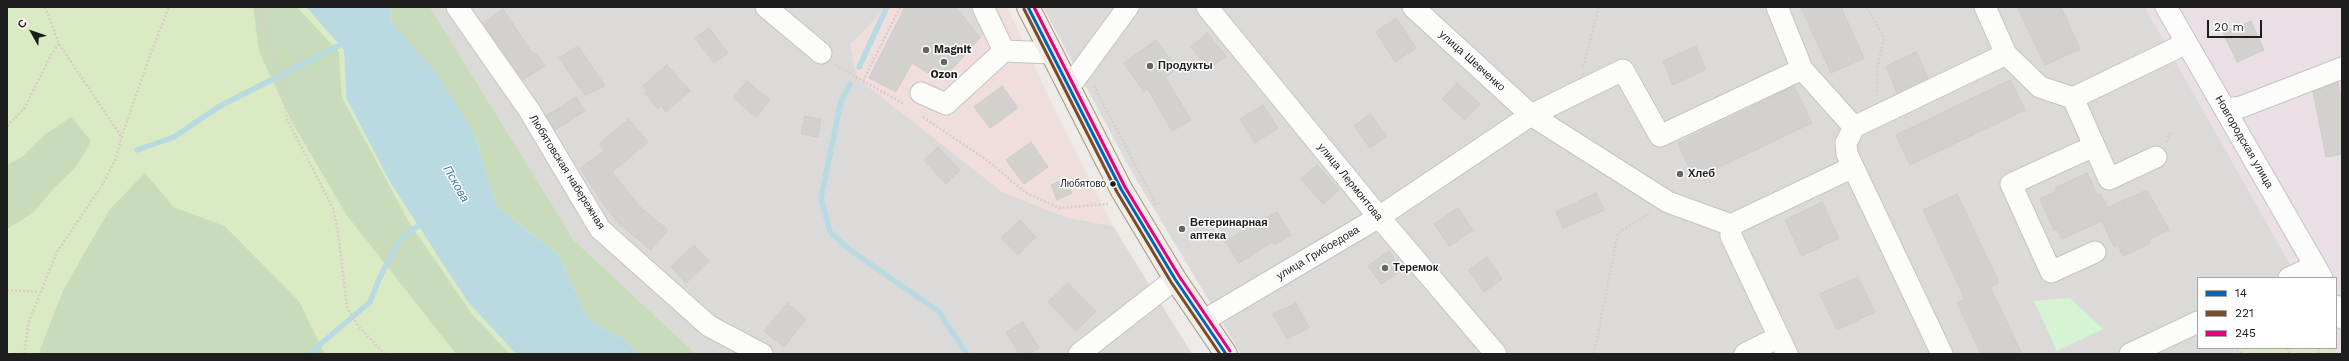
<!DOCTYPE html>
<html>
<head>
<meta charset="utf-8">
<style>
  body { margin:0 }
  #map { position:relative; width:2349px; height:361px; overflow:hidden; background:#edebe7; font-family:"Work Sans",sans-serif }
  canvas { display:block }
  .frame { position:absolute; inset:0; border:8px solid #1e1e1e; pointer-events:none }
  .legend { position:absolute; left:2197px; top:277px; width:140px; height:72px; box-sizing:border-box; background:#fff; border:1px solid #a5a5a5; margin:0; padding:5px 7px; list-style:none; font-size:12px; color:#1e1e1e }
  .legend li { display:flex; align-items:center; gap:8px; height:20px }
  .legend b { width:20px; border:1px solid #a5a5a5 }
  .north { position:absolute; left:12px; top:12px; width:40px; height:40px; -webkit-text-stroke:3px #fff; paint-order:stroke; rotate:310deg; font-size:11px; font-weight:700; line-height:16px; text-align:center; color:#1e1e1e }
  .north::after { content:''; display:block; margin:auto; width:14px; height:18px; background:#1e1e1e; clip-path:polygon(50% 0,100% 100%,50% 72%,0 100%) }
  .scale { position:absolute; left:2207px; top:20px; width:55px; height:18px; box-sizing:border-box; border:2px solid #1e1e1e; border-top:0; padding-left:5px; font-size:12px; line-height:14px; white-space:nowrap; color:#1e1e1e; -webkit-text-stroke:3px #fff; paint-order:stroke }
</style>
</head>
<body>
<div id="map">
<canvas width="2349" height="361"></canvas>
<div class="frame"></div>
<ul class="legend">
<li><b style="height:5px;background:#0065bd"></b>14</li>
<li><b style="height:5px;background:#7a4b2a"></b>221</li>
<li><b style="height:5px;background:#e5007d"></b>245</li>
</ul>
<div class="north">С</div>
<div class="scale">20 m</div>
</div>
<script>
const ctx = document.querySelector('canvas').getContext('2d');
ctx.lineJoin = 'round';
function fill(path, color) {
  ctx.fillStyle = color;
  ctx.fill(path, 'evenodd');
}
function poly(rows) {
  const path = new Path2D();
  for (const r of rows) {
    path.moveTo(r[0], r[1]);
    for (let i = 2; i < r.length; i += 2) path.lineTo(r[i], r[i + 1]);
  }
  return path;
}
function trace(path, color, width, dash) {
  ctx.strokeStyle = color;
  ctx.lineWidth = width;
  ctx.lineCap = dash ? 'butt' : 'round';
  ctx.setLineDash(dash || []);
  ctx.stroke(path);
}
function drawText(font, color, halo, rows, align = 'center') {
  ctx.font = font + ' "Work Sans",sans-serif';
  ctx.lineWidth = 3;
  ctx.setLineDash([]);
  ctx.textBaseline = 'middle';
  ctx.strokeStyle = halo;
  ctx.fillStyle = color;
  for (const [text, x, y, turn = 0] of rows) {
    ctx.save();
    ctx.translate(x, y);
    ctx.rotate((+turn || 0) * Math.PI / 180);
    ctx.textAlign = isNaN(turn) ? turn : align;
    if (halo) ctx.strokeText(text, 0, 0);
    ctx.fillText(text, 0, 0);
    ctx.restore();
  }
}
fill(poly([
  [430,7,887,7,850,45,1065,217,1113,226,1192,354,696,354,574,240],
  [1043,7,2145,7,2298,278,2198,278,2198,348,2334,348,2337,354,1241,354,1133,174]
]), '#dcdad8');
fill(poly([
  [887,7,1007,7,1056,112,1113,226,1065,217,1002,192,857,78,850,45]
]), '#efdedc');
fill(poly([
  [2145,7,2342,7,2342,354,2337,354,2334,348,2336,348,2336,278,2298,278]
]), '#ebdfe6');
fill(poly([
  [956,7,994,7,1003,19,980,38],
  [1896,223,1945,325,1939,328,1890,226],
  [1894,275,1917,325,1905,331,1881,281],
  [1926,343,1931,354,1916,354,1913,349]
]), '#dbdad8');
fill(poly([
  [7,7,253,7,259,52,347,216,456,354,325,354,299,301,226,226,174,207,145,173,63,289,40,349,41,354,14,354,7,351],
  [297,7,306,7,344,50,346,98,390,182,467,301,516,354,510,354,472,314,409,222,342,97,339,52],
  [2233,348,2332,348,2335,354,2236,354]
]), '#daebc4');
fill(poly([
  [253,7,297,7,339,52,342,97,409,222,472,314,510,354,456,354,347,216,292,122,259,52],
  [391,7,430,7,574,240,696,354,640,354,623,339,589,320,558,254,497,207,474,133,390,21],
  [71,117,91,141,76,167,53,189,34,212,7,229,7,165,22,157,44,135],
  [145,173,174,207,225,226,299,301,325,354,41,354,40,349,63,290,110,209]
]), '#c8dcbb');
fill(poly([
  [2070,298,2103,329,2057,351,2034,301]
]), '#d4f4d4');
fill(poly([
  [306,7,391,7,390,21,439,76,474,133,497,207,558,254,589,320,623,339,640,354,516,354,467,301,390,182,346,98,344,50]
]), '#b9dae1');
trace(poly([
  [859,67,887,7],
  [850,84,841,101,821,198,830,232,850,250,938,311,967,354],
  [137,150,174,137,220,106,346,42],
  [309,354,370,302,380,277,400,239,423,222]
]), '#b9dae1', 5.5);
const building = poly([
  [905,7,956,7,980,38,946,76,933,68,928,73,912,63,896,92,869,78,905,7],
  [1801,7,1841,7,1864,58,1831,73,1801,7],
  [2017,7,2061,7,2080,49,2045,65,2017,7],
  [503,9,533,54,536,53,545,66,523,80,483,23,503,9],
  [1396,18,1416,48,1395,62,1376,32,1396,18],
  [2251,21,2264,50,2237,62,2223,33,2251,21],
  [709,28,728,53,714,63,695,38,709,28],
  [1207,33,1226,56,1209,69,1191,47,1207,33],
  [1156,40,1177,69,1165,77,1191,120,1172,131,1148,89,1144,92,1124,63,1156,40],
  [578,46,605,86,585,95,559,58,578,46],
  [1696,46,1706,69,1673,85,1663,61,1696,46],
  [1916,52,1928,78,1897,93,1886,66,1916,52],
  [667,65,690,91,666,112,661,106,658,109,645,93,647,91,643,86,667,65],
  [2010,80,2025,110,1910,165,1896,135,2010,80],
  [747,81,770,100,756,117,733,98,747,81],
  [2338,82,2342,102,2342,154,2326,157,2313,92,2338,82],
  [1457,83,1480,104,1465,120,1442,99,1457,83],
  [1002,86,1018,108,990,128,974,107,1002,86],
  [1794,86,1812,123,1694,179,1678,143,1794,86],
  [576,97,585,111,555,130,546,116,576,97],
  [1263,105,1278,128,1255,143,1240,119,1263,105],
  [1370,114,1387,136,1370,148,1354,126,1370,114],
  [805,116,821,119,818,137,801,134,805,116],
  [629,119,648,142,612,172,641,208,668,230,651,250,618,223,604,205,580,168,605,151,599,144,629,119],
  [1031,142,1048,167,1024,184,1006,160,1031,142],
  [938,147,960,170,946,184,924,160,938,147],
  [1317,165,1339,190,1323,204,1301,179,1317,165],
  [2087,173,2097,195,2101,194,2107,208,2147,190,2169,230,2149,239,2150,243,2123,256,2118,245,2114,247,2102,221,2062,239,2057,229,2054,230,2040,199,2057,191,2055,188,2087,173],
  [1065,179,1072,193,1057,200,1051,185,1065,179],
  [1596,193,1604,210,1563,228,1556,212,1596,193],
  [1957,194,1999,283,1990,287,2022,354,1981,354,1957,303,1965,299,1923,210,1957,194],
  [1822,202,1839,238,1802,256,1785,220,1822,202],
  [1458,208,1473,230,1449,246,1434,224,1458,208],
  [1277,212,1291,235,1274,245,1272,242,1239,263,1225,241,1277,212],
  [1020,220,1036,237,1018,255,1001,238,1020,220],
  [694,245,709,261,686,283,671,267,694,245],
  [1389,251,1402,270,1381,284,1368,266,1389,251],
  [1487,257,1502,279,1484,292,1468,270,1487,257],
  [1858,277,1875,312,1837,330,1820,294,1858,277],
  [1068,283,1096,311,1076,331,1048,302,1068,283],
  [787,303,806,319,784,347,764,331,787,303],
  [1296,303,1309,328,1287,339,1273,314,1296,303],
  [1023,322,1039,348,1029,354,1019,354,1006,332,1023,322]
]);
fill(building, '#d3d1ce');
trace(building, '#d0ccc8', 1);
const minor = poly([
  [457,7,529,110,600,229,709,326,762,354],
  [766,7,821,53],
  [1207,7,1379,217,1496,354],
  [1413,7,1531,115,1668,202,1731,225,1853,167],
  [1777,7,1802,69],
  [1985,7,2006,54,2040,87,2073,98,2185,44],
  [2166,7,2322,278],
  [1004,51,1052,53],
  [1070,86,1128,7],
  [921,93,946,104,1004,51,983,7],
  [2073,98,2109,179,2156,157],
  [2226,109,2241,107,2342,68],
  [2094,146,2011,184,2051,272,2095,252],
  [1731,225,1731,236,1787,354],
  [2289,278,2315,266],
  [2336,306,2342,318],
  [1203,321,1379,217,1531,115,1623,70,1660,136,1802,69,1854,127],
  [1079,354,1175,279],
  [1745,354,1779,337],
  [1942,354,1847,154,1846,143,1854,127,2006,54],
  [2130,354,2198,322]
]);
const major = poly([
  [1028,7,1121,189,1175,279,1226,354]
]);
trace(minor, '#c5c4c3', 23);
trace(major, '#a39883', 24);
trace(poly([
  [45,7,59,44,121,136],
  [257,7,281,76,287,119,333,208,338,232,347,307,358,326,385,354],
  [1867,7,1884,38,1877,68,1877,94],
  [835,65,904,104],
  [1583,67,1599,7],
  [863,81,900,7],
  [1094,86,1157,206],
  [923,117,988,161,1026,193,1060,208,1108,204],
  [7,126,24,109,51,55,59,44],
  [2166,142,2171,132],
  [7,290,39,292],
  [2233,348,2243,354],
  [2287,348,2290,354],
  [24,354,29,321,57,252,103,184,116,158,122,136,150,55,169,7],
  [1594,354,1618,233,1650,213],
  [2318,354,2319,348]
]), '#dbccca', 2.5, [2, 2]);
trace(minor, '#fcfcfb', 21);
trace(major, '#f1ece4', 22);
trace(poly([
  [1028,7,1121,189,1175,279,1226,354]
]), '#0065bd', 3);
trace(poly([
  [1024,9,1117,192,1171,282,1220,354]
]), '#7a4b2a', 3);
trace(poly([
  [1034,7,1125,187,1179,276,1230,351]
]), '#e5007d', 3);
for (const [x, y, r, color] of [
  [926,50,4,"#666664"],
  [944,62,4,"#666664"],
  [1150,66,4,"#666664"],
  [1680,174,4,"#666664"],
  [1113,184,3.5,"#1e1e1e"],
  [1182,229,4,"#666664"],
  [1385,268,4,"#666664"]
]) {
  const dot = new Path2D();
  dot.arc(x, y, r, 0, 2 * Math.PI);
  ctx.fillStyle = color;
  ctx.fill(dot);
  trace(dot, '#fff', 1.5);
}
drawText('10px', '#1e1e1e', '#fff', [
  ["Любятово",1106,184]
], 'right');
drawText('bold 11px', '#1e1e1e', '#fff', [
  ["Magnit",934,50],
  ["Продукты",1158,66],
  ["Ozon",944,75,"center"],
  ["Хлеб",1688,174],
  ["Ветеринарная",1190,223],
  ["аптека",1190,236],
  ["Теремок",1393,268]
], 'left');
drawText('11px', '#1e1e1e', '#fff', [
  ["улица Шевченко",1472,61,42],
  ["Новгородская улица",2244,142,60],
  ["Любятовская набережная",567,172,58],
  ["улица Лермонтова",1350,182,51],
  ["улица Грибоедова",1318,253,-31]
]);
drawText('italic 12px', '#4579a9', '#fff', [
  ["Пскова",456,184,60]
]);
</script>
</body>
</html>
